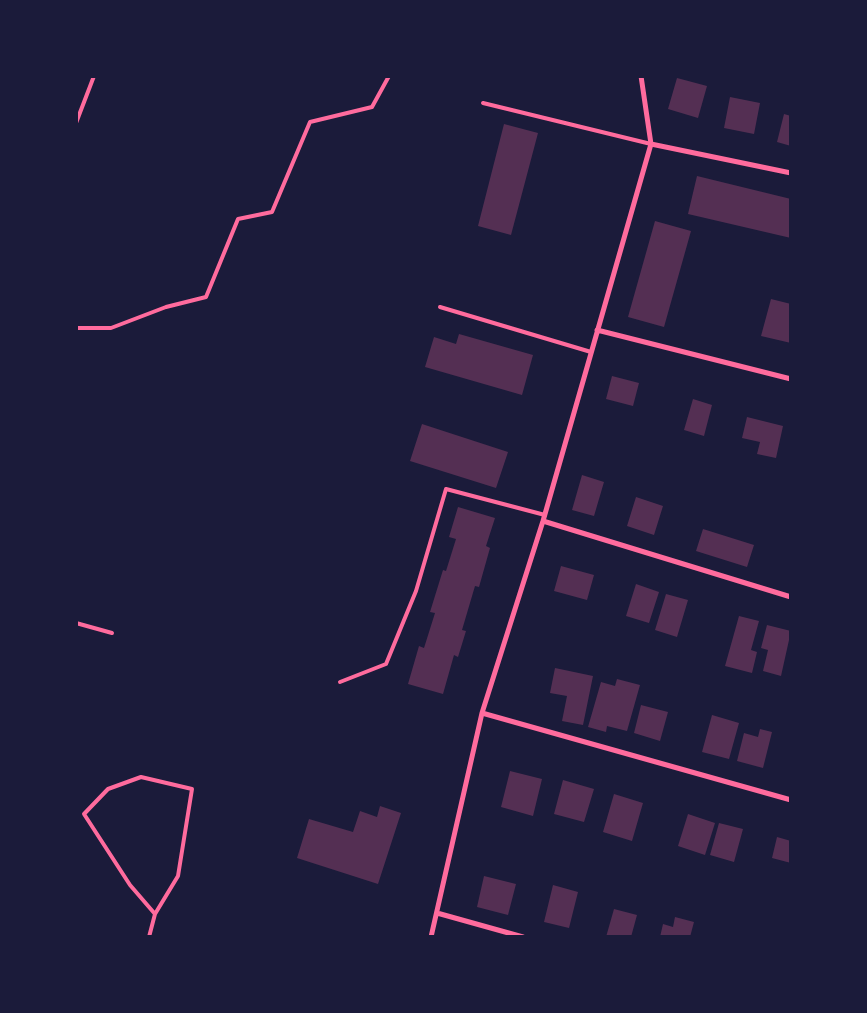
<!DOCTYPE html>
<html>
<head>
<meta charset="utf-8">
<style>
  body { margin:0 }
  #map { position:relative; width:867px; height:1013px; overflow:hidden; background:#1b1b3a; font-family:Lora,serif }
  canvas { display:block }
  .frame { position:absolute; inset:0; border:78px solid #1b1b3a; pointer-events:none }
</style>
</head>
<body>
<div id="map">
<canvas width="867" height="1013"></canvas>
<div class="frame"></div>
</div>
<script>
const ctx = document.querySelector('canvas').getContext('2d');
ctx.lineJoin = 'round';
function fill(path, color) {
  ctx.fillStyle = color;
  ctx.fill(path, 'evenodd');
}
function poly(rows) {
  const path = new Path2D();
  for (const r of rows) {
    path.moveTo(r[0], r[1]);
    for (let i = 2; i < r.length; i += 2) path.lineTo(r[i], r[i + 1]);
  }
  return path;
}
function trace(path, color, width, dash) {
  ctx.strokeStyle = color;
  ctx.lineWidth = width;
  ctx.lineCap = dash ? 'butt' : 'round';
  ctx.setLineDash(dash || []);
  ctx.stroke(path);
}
fill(poly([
  [677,78,707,86,698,118,668,109],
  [730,97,760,103,754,134,724,128],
  [784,114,791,116,791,146,777,142],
  [504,124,538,133,511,235,478,226],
  [697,176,791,199,791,238,688,214],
  [655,221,691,231,664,327,628,317],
  [771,299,791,304,791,343,761,336],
  [459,334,533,355,522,395,425,367,434,337,456,344],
  [612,376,639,383,633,406,606,399],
  [693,399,712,405,704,436,684,430],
  [747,417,783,426,776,458,757,454,760,442,742,438],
  [422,424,508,452,496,488,410,461],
  [582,475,604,482,594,516,572,510],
  [636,497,663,506,654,535,627,526],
  [458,507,495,518,486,546,490,548,479,587,475,586,462,630,466,631,458,657,454,655,443,694,408,684,419,646,424,648,435,613,430,612,443,570,446,571,456,539,449,537],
  [703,529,754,545,747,567,696,551],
  [561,566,594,575,587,600,554,591],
  [636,584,659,592,649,623,626,616],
  [666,594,688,600,677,637,655,630],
  [739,616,759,621,751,650,757,652,752,673,725,666],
  [767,625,791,631,781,676,763,671,768,650,761,648],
  [555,668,593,676,583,725,562,721,567,696,550,693],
  [617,679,640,685,627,731,607,726,606,732,588,727,601,682,615,686],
  [641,705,668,712,660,741,634,733],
  [712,715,739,723,729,759,702,752],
  [760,729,772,732,763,768,737,761,744,733,758,737],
  [510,771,542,779,533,816,501,807],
  [563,780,594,789,584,822,554,814],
  [614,794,643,803,632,841,603,832],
  [380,806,401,813,378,884,297,858,309,819,353,832,360,811,377,817],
  [688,814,715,823,705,855,678,846],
  [719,823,743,829,734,862,710,855],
  [777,837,791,841,791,863,772,858],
  [484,876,516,884,508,915,477,907],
  [553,885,578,892,569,928,544,922],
  [614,909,637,915,631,937,606,937],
  [675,917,694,922,690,937,660,937,663,924,673,927]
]), '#542f53');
trace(poly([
  [483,103,651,144],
  [76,123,94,76],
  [440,307,591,352],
  [76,328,111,328,166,307,206,297,238,219,272,212,310,122,372,107,389,76],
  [76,623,112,633],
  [340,682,386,664,416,591,446,489,545,515],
  [149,937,155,914,178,876,192,789,141,777,108,789,84,814,130,885,155,914]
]), '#ff6b9d', 4);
trace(poly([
  [651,144,791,173],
  [597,330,791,379],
  [543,521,791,597],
  [482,713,791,800],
  [437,913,523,937],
  [431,937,482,713,543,521,651,144,641,76]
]), '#ff6b9d', 5);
</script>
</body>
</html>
